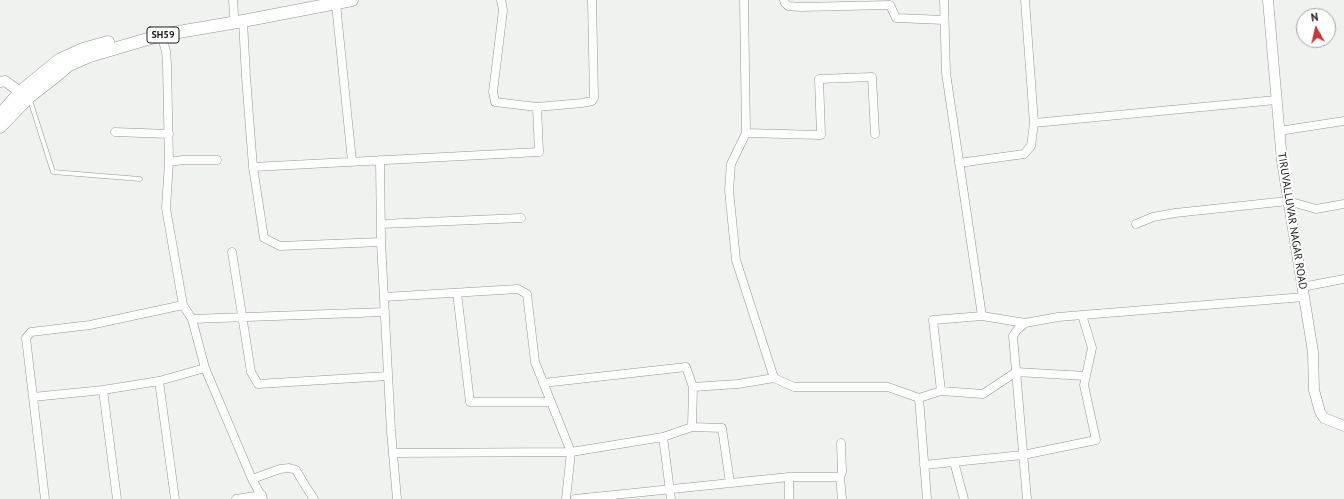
<!DOCTYPE html>
<html>
<head>
<meta charset="utf-8">
<style>
  body { margin:0 }
  #map { position:relative; width:1344px; height:499px; overflow:hidden; background:#eff2ef; font-family:"PT Sans",sans-serif }
  canvas { display:block }
  .north { position:absolute; left:1296px; top:8px; width:40px; height:40px; box-sizing:border-box; background:#fff; border:1px solid #a4a4a4; border-radius:50%; rotate:352deg; font-size:11px; font-weight:700; line-height:16px; text-align:center; color:#1b1c1b }
  .north::after { content:''; display:block; margin:auto; width:14px; height:18px; background:#c53635; clip-path:polygon(50% 0,100% 100%,50% 72%,0 100%) }
</style>
</head>
<body>
<div id="map">
<canvas width="1344" height="499"></canvas>
<div class="north">N</div>
</div>
<script>
const ctx = document.querySelector('canvas').getContext('2d');
ctx.lineJoin = 'round';
function poly(rows) {
  const path = new Path2D();
  for (const r of rows) {
    path.moveTo(r[0], r[1]);
    for (let i = 2; i < r.length; i += 2) path.lineTo(r[i], r[i + 1]);
  }
  return path;
}
function trace(path, color, width, dash) {
  ctx.strokeStyle = color;
  ctx.lineWidth = width;
  ctx.lineCap = dash ? 'butt' : 'round';
  ctx.setLineDash(dash || []);
  ctx.stroke(path);
}
function drawText(font, color, halo, rows, align = 'center') {
  ctx.font = font + ' "PT Sans",sans-serif';
  ctx.lineWidth = 4;
  ctx.setLineDash([]);
  ctx.textBaseline = 'middle';
  ctx.strokeStyle = halo;
  ctx.fillStyle = color;
  for (const [text, x, y, turn = 0] of rows) {
    ctx.save();
    ctx.translate(x, y);
    ctx.rotate((+turn || 0) * Math.PI / 180);
    ctx.textAlign = isNaN(turn) ? turn : align;
    if (halo) ctx.strokeText(text, 0, 0);
    ctx.fillText(text, 0, 0);
    ctx.restore();
  }
}
const service = poly([
  [30,100,53,172,140,179]
]);
const minor = poly([
  [233,0,234,15],
  [501,0,503,10,493,92,495,102,537,107,582,103,592,101,594,98,592,0],
  [744,0,746,133,731,164,729,190,736,260,774,378],
  [784,0,785,3,788,6,800,7,890,5,896,18,944,20],
  [944,0,946,73,982,316,1025,323],
  [336,4,352,161],
  [243,21,246,77,253,167,264,238,280,246,381,242],
  [161,35,166,51,167,64,169,162],
  [1034,123,1276,100],
  [1279,131,1344,121],
  [115,132,169,134],
  [746,133,821,135,819,79,872,77,875,134],
  [217,160,183,160,169,162,166,208,183,305,192,319,205,368,252,479,263,499],
  [380,160,381,242,391,431,397,499],
  [959,163,1024,154,1031,146,1034,123,1025,0],
  [253,167,539,152,537,107],
  [381,224,521,218],
  [1136,224,1153,217,1175,213,1288,201,1316,209,1344,204],
  [232,252,251,372,258,384,388,376],
  [1302,287,1344,279],
  [457,293,470,402,551,402],
  [384,297,518,289,527,294,535,362,571,452,566,499],
  [192,319,385,312],
  [159,381,175,499],
  [693,387,738,384,774,378,794,387,888,387,919,398,927,499],
  [103,390,117,499],
  [941,391,933,320,982,316],
  [33,397,103,390,159,381,205,368],
  [919,398,941,391,983,394,1016,372,1086,376],
  [692,427,722,428,730,483],
  [663,437,671,499],
  [841,443,842,472,840,477,842,499],
  [393,453,571,452,663,437,692,427,693,387,686,367,543,383],
  [954,462,964,499],
  [924,465,1023,455,1096,440,1084,385,1092,348,1082,315],
  [789,477,789,499],
  [252,479,280,469,289,468,296,470,306,487,314,499],
  [45,499,26,338,31,332,90,325,183,305],
  [236,499,262,495],
  [575,499,789,477,840,477],
  [1027,499,1013,336,1017,330,1025,323,1058,317,1304,297]
]);
const tertiary = poly([
  [1268,0,1282,161,1313,352,1314,390,1320,412,1324,418,1344,426],
  [0,82,5,81,20,92]
]);
const primary = poly([
  [0,115,20,92,59,60,83,49,108,42],
  [0,127,29,97,56,76,69,65,90,56,161,35,243,21,352,0]
]);
trace(service, '#939693', 5);
trace(minor, '#939693', 9);
trace(tertiary, '#939693', 11);
trace(primary, '#939693', 13);
trace(service, '#fff', 4);
trace(minor, '#fff', 8);
trace(tertiary, '#fff', 10);
trace(primary, '#fff', 12);
for (const [x, y, w] of [
  [163,35,32]
]) {
  const box = new Path2D();
  box.roundRect(x - w / 2, y - 8, w, 16, 3);
  ctx.fillStyle = '#fff';
  ctx.fill(box);
  trace(box, '#1b1c1b', 1);
}
drawText('bold 10px', '#1b1c1b', null, [
  ["SH59",163,35]
]);
drawText('11px', '#1b1c1b', '#fff', [
  ["TIRUVALLUVAR NAGAR ROAD",1292,221,81]
]);
</script>
</body>
</html>
